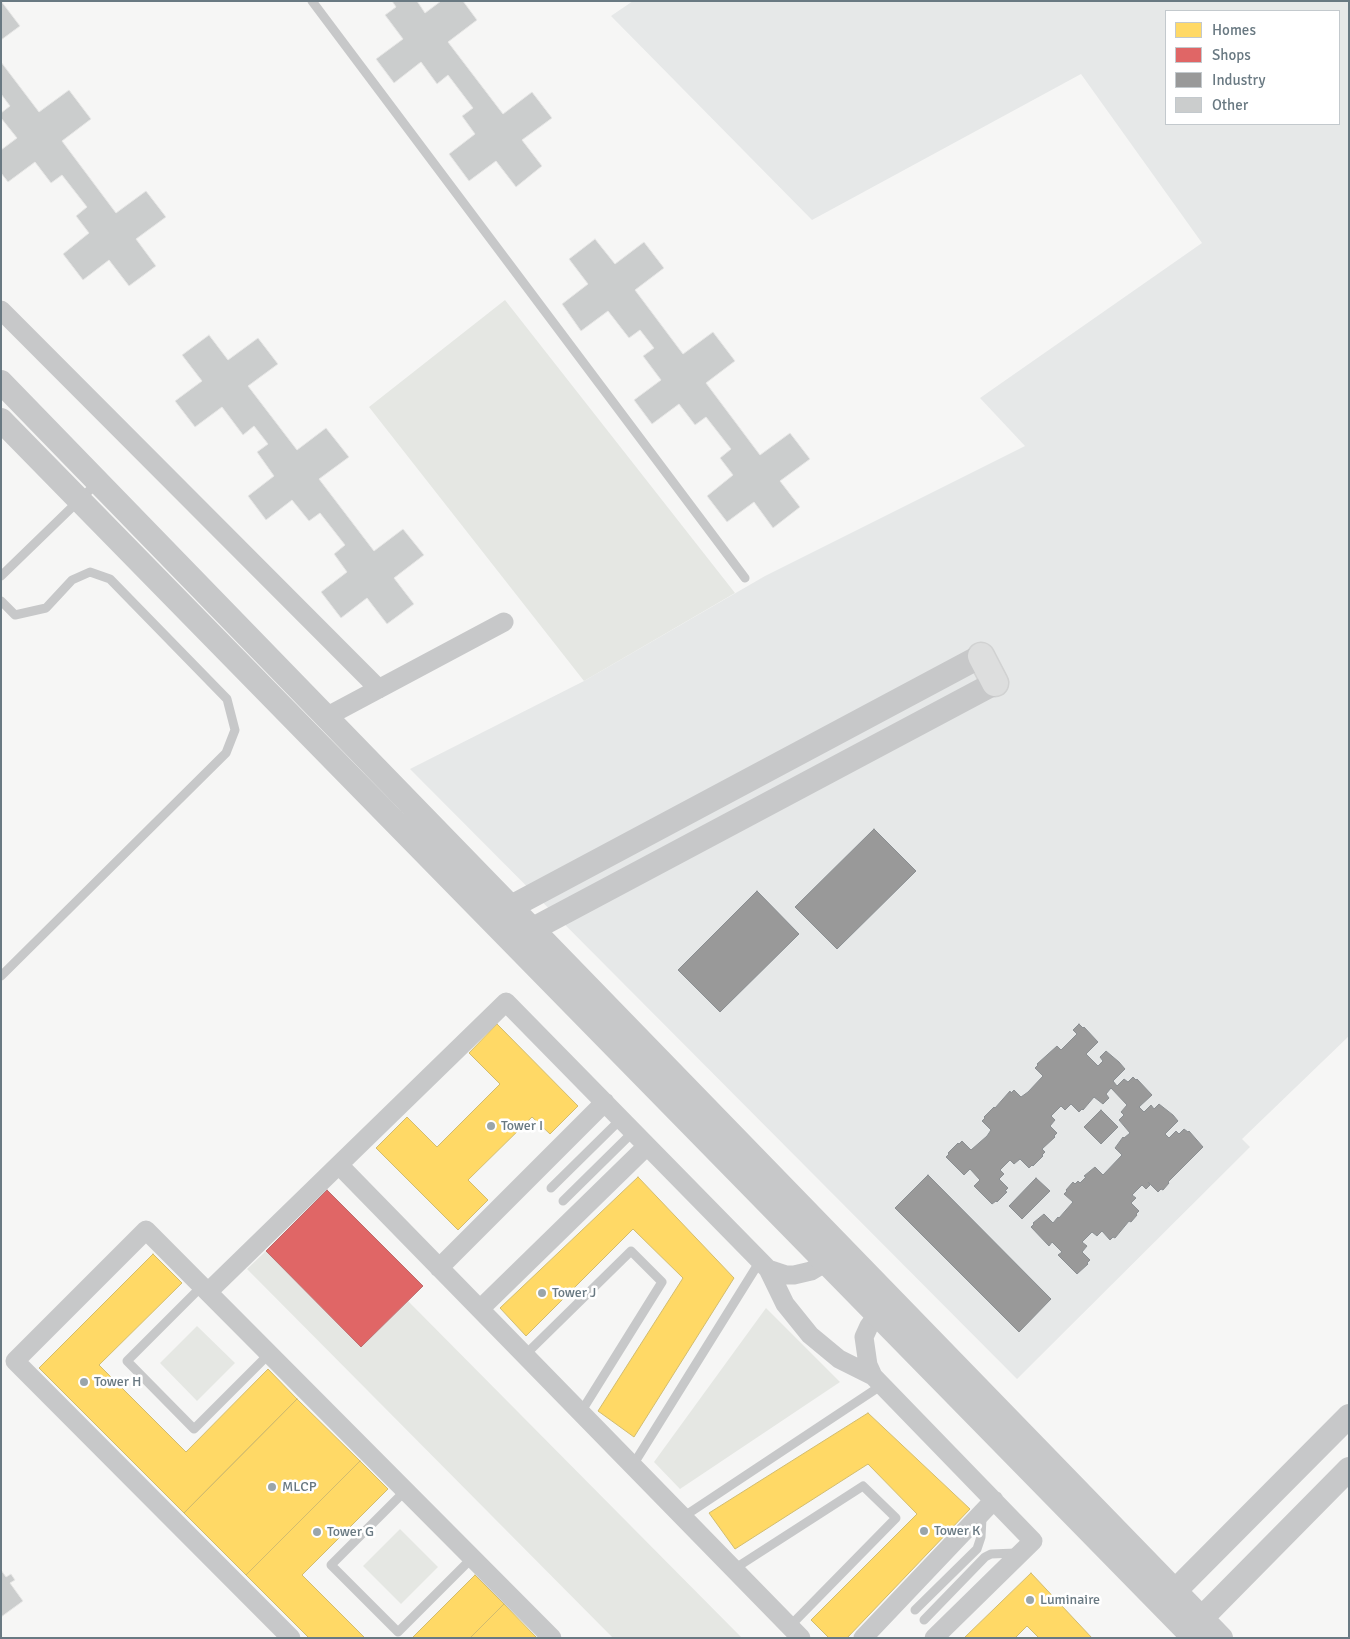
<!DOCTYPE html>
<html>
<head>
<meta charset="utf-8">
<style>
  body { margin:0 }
  #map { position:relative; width:1350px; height:1639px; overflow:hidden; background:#f6f6f5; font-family:Signika,sans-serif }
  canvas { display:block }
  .frame { position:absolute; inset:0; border:2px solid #697982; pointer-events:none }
  .legend { position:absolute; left:1165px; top:10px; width:175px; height:115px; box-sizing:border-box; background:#fff; border:1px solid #c3c9cd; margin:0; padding:6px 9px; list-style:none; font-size:15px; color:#697982 }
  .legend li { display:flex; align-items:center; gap:10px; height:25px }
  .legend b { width:25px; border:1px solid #c3c9cd }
</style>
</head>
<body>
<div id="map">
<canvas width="1350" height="1639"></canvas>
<div class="frame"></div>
<ul class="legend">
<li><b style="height:14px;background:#ffd966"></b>Homes</li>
<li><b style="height:14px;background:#e06666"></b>Shops</li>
<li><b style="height:14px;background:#999"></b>Industry</li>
<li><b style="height:14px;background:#cbcdcd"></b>Other</li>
</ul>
</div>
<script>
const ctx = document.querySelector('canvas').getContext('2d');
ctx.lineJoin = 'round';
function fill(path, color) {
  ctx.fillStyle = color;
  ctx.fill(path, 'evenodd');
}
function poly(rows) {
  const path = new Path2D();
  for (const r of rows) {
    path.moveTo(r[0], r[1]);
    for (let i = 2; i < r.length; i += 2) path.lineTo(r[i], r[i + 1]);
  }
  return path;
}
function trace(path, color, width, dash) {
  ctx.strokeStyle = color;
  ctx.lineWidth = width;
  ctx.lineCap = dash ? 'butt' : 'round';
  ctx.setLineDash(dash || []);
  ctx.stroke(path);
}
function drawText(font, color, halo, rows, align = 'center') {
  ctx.font = font + ' Signika,sans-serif';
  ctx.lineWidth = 5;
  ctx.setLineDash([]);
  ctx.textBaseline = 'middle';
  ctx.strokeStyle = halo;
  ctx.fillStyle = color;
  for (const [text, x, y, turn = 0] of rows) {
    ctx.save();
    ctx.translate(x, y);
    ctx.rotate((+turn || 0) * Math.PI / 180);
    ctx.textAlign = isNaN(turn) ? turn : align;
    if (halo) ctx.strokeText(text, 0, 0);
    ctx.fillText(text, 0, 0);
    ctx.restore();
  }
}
fill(poly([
  [633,1,1349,1,1349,1036,1242,1139,1250,1147,1017,1379,410,769,584,681,765,576,1025,446,980,398,1202,243,1081,74,812,220,611,16],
  [1166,11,1339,11,1339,124,1166,124]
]), '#e6e8e8');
fill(poly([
  [505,300,735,593,584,681,369,407],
  [266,1251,361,1347,408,1301,742,1638,613,1638,247,1269],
  [766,1308,840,1382,680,1489,654,1462],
  [197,1326,235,1363,197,1401,160,1363],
  [400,1529,438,1567,401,1604,363,1566]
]), '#e5e7e3');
const homes = poly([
  [497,1024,578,1106,550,1134,532,1117,468,1180,488,1200,458,1230,376,1148,407,1117,437,1147,500,1084,469,1053,497,1024],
  [638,1177,734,1278,634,1437,598,1411,683,1278,633,1229,526,1336,500,1308,638,1177],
  [153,1254,182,1283,99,1365,186,1452,268,1369,297,1399,184,1513,39,1368,153,1254],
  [297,1399,360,1461,246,1575,184,1513,297,1399],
  [868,1413,970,1509,847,1638,829,1638,811,1620,917,1514,868,1464,735,1549,709,1513,868,1413],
  [360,1461,388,1489,302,1575,365,1638,309,1638,246,1575,360,1461],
  [1031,1573,1092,1638,1039,1638,1027,1626,1015,1638,964,1638,1031,1573],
  [475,1575,504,1604,470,1638,412,1638,475,1575],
  [504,1604,537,1638,470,1638,504,1604]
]);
fill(homes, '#ffd966');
trace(homes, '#d2bc6e', 1);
const shops = poly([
  [327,1190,423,1286,361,1347,266,1251,327,1190]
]);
fill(shops, '#e06666');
trace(shops, '#bc6c6e', 1);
const industry = poly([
  [874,829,916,871,837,949,795,907,874,829],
  [757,891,799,934,720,1012,678,970,757,891],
  [1079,1024,1083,1028,1084,1027,1098,1042,1086,1054,1098,1066,1103,1061,1100,1057,1106,1051,1119,1062,1125,1069,1113,1081,1117,1086,1124,1079,1128,1082,1133,1077,1136,1080,1137,1079,1152,1095,1139,1107,1144,1112,1151,1105,1154,1109,1159,1104,1173,1115,1178,1121,1165,1134,1169,1138,1176,1131,1179,1134,1184,1129,1188,1132,1189,1131,1203,1147,1168,1182,1169,1183,1163,1190,1161,1189,1158,1192,1148,1182,1150,1185,1146,1189,1142,1185,1132,1195,1136,1198,1131,1203,1139,1211,1136,1214,1137,1215,1131,1222,1129,1221,1115,1238,1113,1237,1110,1240,1102,1231,1097,1236,1092,1232,1082,1242,1087,1246,1082,1252,1090,1260,1087,1263,1088,1264,1077,1274,1058,1255,1062,1252,1052,1242,1049,1246,1031,1227,1034,1224,1033,1223,1044,1214,1053,1223,1058,1217,1059,1218,1073,1202,1064,1194,1067,1191,1066,1190,1073,1182,1075,1184,1078,1181,1080,1183,1086,1177,1084,1176,1095,1167,1103,1175,1122,1155,1115,1148,1123,1137,1124,1138,1130,1133,1119,1120,1124,1115,1121,1112,1127,1105,1111,1088,1106,1094,1109,1098,1103,1104,1094,1097,1083,1110,1082,1109,1079,1112,1071,1104,1065,1110,1061,1106,1051,1116,1055,1120,1050,1126,1057,1133,1054,1136,1055,1137,1042,1149,1045,1152,1042,1155,1043,1156,1033,1166,1032,1165,1029,1168,1020,1159,1014,1164,1010,1160,1000,1170,1004,1174,999,1179,1008,1188,1005,1191,1007,1192,997,1202,996,1201,992,1204,974,1186,980,1180,970,1169,964,1175,946,1157,949,1154,948,1153,958,1143,959,1144,962,1141,971,1150,987,1136,991,1130,982,1121,985,1118,984,1117,994,1107,995,1108,1010,1091,1011,1093,1014,1090,1021,1097,1028,1092,1043,1076,1035,1068,1038,1065,1037,1064,1057,1046,1061,1050,1077,1034,1073,1030,1079,1024],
  [1101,1110,1118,1127,1101,1144,1084,1127,1101,1110],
  [928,1175,1051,1299,1019,1332,895,1208,928,1175],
  [1036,1178,1050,1191,1022,1219,1009,1206,1036,1178]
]);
fill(industry, '#999');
trace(industry, '#8b8f92', 1);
const building = poly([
  [1,1,20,26,1,40,1,1],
  [392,1,417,1,425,13,441,1,463,1,477,20,448,42,503,114,532,92,552,118,522,140,542,166,516,187,496,161,469,181,449,154,475,134,462,116,473,108,448,75,437,84,421,62,394,83,376,59,403,39,385,15,396,7,392,1],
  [1,62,39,112,69,90,91,119,62,141,116,213,146,191,166,217,136,239,156,266,129,286,109,260,83,280,63,254,89,233,76,216,87,207,62,175,51,183,35,162,8,182,1,173,1,150,17,138,1,118,1,113,10,106,1,94,1,62],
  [595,239,615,264,644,242,664,268,635,290,683,354,713,332,735,361,706,383,760,455,790,433,810,459,780,481,800,507,773,528,754,502,727,522,707,496,733,475,720,458,731,449,706,417,695,425,679,404,652,424,634,400,661,380,643,356,654,348,640,330,629,338,608,311,581,331,562,304,588,284,569,259,595,239],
  [209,335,228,360,258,338,278,364,248,386,297,450,326,428,349,457,319,479,374,551,403,529,424,555,394,578,414,604,387,624,367,598,341,618,321,592,347,572,334,554,345,545,320,513,309,521,292,500,266,520,248,496,274,476,257,452,268,444,254,426,243,435,222,407,195,427,175,401,202,381,182,355,209,335],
  [1,1570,6,1577,11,1574,15,1580,10,1583,23,1601,1,1617,1,1570]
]);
fill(building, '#cbcdcd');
trace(building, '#e6e6e5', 1);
const secondary = poly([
  [981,656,995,683]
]);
trace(secondary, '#d1d2d2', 29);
trace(poly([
  [312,1,745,578],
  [1,576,98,482],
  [1,601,15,615,46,608,72,580,90,572,110,579,227,699,235,730,226,753,1,976],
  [551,1188,621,1119],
  [563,1201,633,1132],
  [202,1286,127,1361,194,1429,269,1354],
  [525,1355,631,1251,662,1282,581,1412],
  [633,1465,760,1261],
  [405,1491,331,1565,398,1632,472,1558],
  [683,1517,882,1385],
  [734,1569,863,1486,896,1518,790,1626],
  [915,1610,977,1549,981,1537,982,1518],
  [924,1620,985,1557,991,1554,1016,1553]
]), '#c7c8c9', 9);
trace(poly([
  [1,310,379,689],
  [326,717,504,622],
  [339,1165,801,1638],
  [439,1268,605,1102],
  [768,1269,786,1275,794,1275,811,1271,826,1262],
  [208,1292,506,1002,768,1269,785,1304,810,1335,839,1359,873,1376,1033,1541,934,1638],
  [480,1309,647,1146],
  [873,1376,868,1365,864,1337,869,1326,877,1315],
  [291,1638,15,1361,146,1230,552,1638],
  [863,1638,994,1500]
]), '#c7c8c9', 19);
trace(poly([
  [1,382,1221,1638],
  [1,420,1194,1638],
  [511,907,981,656],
  [533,929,995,683],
  [1165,1601,1349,1416],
  [1192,1628,1349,1469]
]), '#c7c8c9', 24);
trace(secondary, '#dddede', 26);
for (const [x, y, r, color] of [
  [491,1126,5,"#9aa5aa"],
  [542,1293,5,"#9aa5aa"],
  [84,1382,5,"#9aa5aa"],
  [272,1487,5,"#9aa5aa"],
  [924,1531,5,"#9aa5aa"],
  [317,1532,5,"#9aa5aa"],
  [1030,1600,5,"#9aa5aa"]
]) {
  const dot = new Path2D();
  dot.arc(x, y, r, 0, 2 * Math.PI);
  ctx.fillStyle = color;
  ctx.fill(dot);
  trace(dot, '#fff', 2);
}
drawText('14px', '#697982', '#fff', [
  ["Tower I",501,1126],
  ["Tower J",552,1293],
  ["Tower H",94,1382],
  ["MLCP",282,1487],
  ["Tower K",934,1531],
  ["Tower G",327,1532],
  ["Luminaire",1040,1600]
], 'left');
</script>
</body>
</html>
